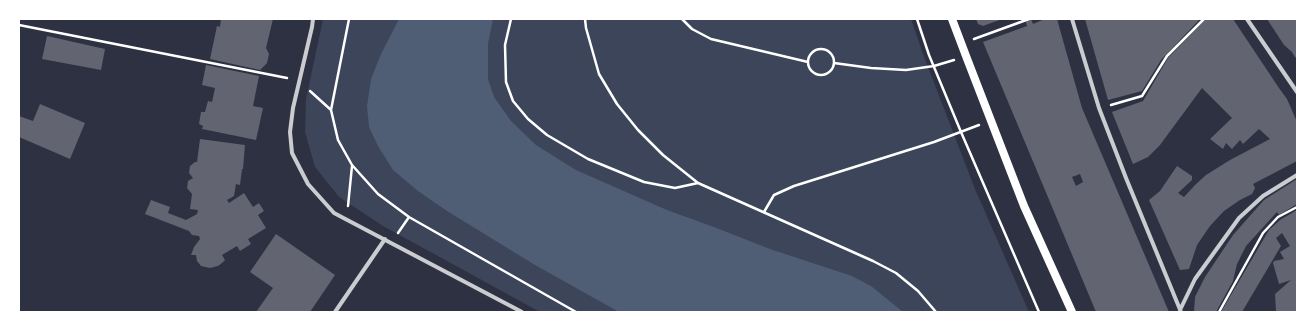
<!DOCTYPE html>
<html>
<head>
<meta charset="utf-8">
<style>
  body { margin:0 }
  #map { position:relative; width:1316px; height:331px; overflow:hidden; background:#2d3142; font-family:"Zilla Slab",serif }
  canvas { display:block }
  .frame { position:absolute; inset:0; border:20px solid #fff; pointer-events:none }
</style>
</head>
<body>
<div id="map">
<canvas width="1316" height="331"></canvas>
<div class="frame"></div>
</div>
<script>
const ctx = document.querySelector('canvas').getContext('2d');
ctx.lineJoin = 'round';
function fill(path, color) {
  ctx.fillStyle = color;
  ctx.fill(path, 'evenodd');
}
function poly(rows) {
  const path = new Path2D();
  for (const r of rows) {
    if (r.length === 3) {
      path.moveTo(r[0] + r[2], r[1]);
      path.arc(r[0], r[1], r[2], 0, 2 * Math.PI);
      continue;
    }
    path.moveTo(r[0], r[1]);
    for (let i = 2; i < r.length; i += 2) path.lineTo(r[i], r[i + 1]);
  }
  return path;
}
function trace(path, color, width, dash) {
  ctx.strokeStyle = color;
  ctx.lineWidth = width;
  ctx.lineCap = dash ? 'butt' : 'round';
  ctx.setLineDash(dash || []);
  ctx.stroke(path);
}
fill(poly([
  [323,19,911,19,923,54,975,189,1029,312,540,312,383,226,339,197,315,167,305,132,306,99]
]), '#3c4559');
fill(poly([
  [399,19,493,19,488,44,488,79,494,97,511,121,536,145,576,170,667,210,714,227,770,249,852,276,871,286,903,312,619,312,535,265,447,211,418,191,393,170,378,146,369,127,367,106,371,79,381,54]
]), '#4f5d75');
fill(poly([
  [221,19,273,19,266,48,269,54,267,63,260,70,210,59,217,26,220,27],
  [976,19,1002,19,983,26,978,24],
  [1025,19,1031,19,1033,24,1045,19,1057,19,1082,108,1169,312,1096,312,983,42,1027,26],
  [1080,174,1083,182,1076,186,1072,177],
  [1085,19,1200,19,1161,60,1142,91,1108,100],
  [1206,19,1233,19,1279,88,1287,99,1297,122,1297,161,1253,184,1255,188,1252,194,1240,200,1224,211,1210,226,1197,245,1189,269,1180,270,1149,200,1160,191,1177,166,1192,176,1192,180,1178,193,1184,197,1195,185,1206,175,1230,160,1270,139,1259,129,1243,144,1240,140,1232,149,1226,143,1223,149,1210,139,1232,118,1202,88,1160,145,1148,157,1133,164,1112,112,1143,101,1168,58],
  [1267,19,1297,19,1297,58,1295,57,1292,52,1284,45],
  [47,36,105,49,101,70,42,59],
  [206,65,259,76,253,106,263,108,256,140,202,129,203,126,199,124,201,112,205,112,208,101,212,102,215,88,202,85],
  [40,104,85,123,70,159,19,137,19,116,33,121],
  [200,139,245,145,243,169,242,169,240,185,236,184,234,196,227,200,229,203,244,193,253,207,259,203,264,211,258,215,266,228,248,239,251,244,240,251,237,246,222,255,225,260,222,263,218,266,210,268,201,266,197,261,196,255,191,255,194,247,200,239,199,236,192,235,189,231,145,214,151,200,170,207,168,213,186,220,197,214,198,210,190,209,192,194,187,188,188,181,193,178,189,173,190,166,195,162,197,162],
  [1297,179,1297,204,1279,215,1277,212,1246,246,1237,264,1233,281,1216,312,1194,312,1195,297,1205,277,1233,235,1264,200],
  [1297,210,1297,312,1276,312,1275,294,1291,280,1279,284,1273,263,1274,261,1284,259,1280,252,1290,246,1282,233,1276,238,1281,246,1242,312,1221,312,1269,230,1280,220],
  [276,234,335,275,310,312,256,312,273,288,250,272]
]), '#626471');
trace(poly([
  [349,19,331,110,338,140,352,165,378,194,409,217,576,312],
  [511,19,505,45,506,82,513,101,528,119,547,135,588,159,644,182,675,188,698,183],
  [585,19,586,28,599,74,617,104,638,130,663,155,698,183,873,261,896,273,918,291,936,312],
  [682,19,692,29,711,39,808,62],
  [917,19,929,55,961,132,1039,312],
  [19,25,287,78],
  [974,39,1029,19],
  [821,62,13],
  [834,63,871,68,906,70,934,66,954,60],
  [310,91,331,110],
  [1111,105,1142,96,1167,56,1204,19],
  [348,206,352,166],
  [764,212,774,195,794,186,934,142,979,125],
  [398,233,409,217],
  [1219,312,1263,233,1278,217,1297,207]
]), '#fff', 2.5);
trace(poly([
  [313,19,312,27,293,108,290,132,292,153,308,184,334,213,522,312],
  [1072,19,1099,108,1126,178,1181,312],
  [1247,19,1297,92],
  [1180,310,1195,279,1239,218,1263,196,1297,175],
  [335,312,385,239]
]), '#caccd0', 4);
trace(poly([
  [952,19,966,56,1024,206,1072,312]
]), '#fff', 8);
</script>
</body>
</html>
